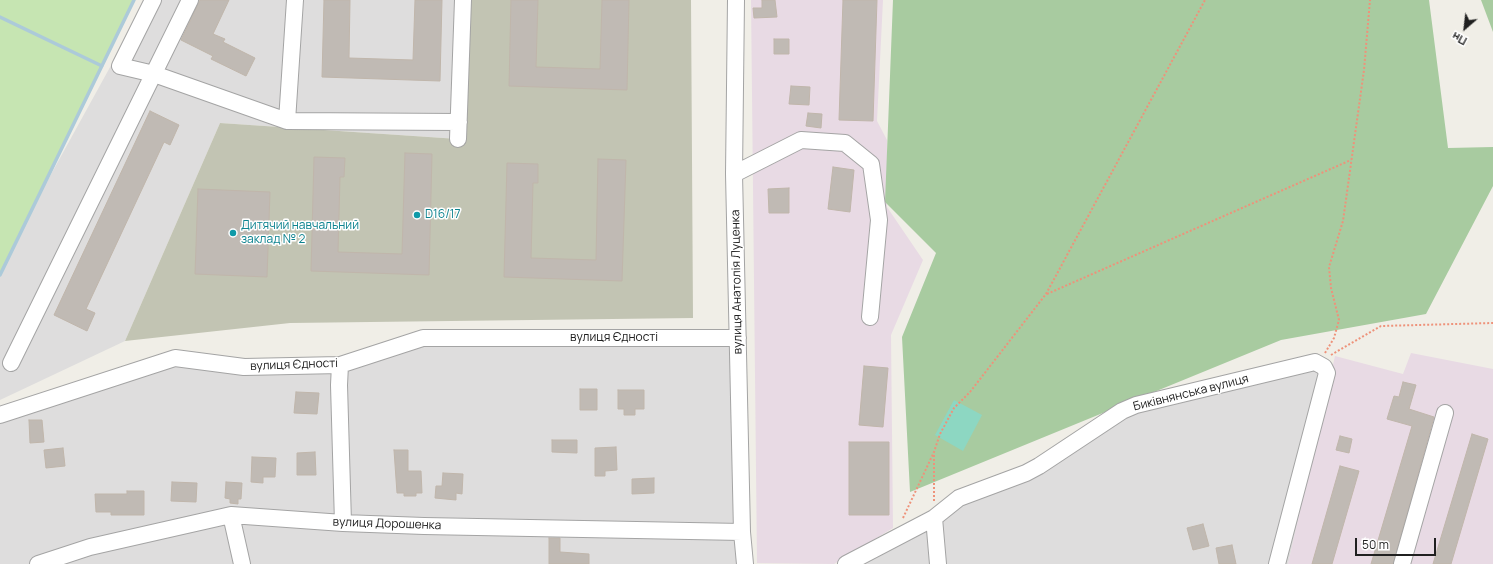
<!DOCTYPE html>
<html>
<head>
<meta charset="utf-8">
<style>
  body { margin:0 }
  #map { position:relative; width:1493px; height:564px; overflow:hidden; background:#f0eee7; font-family:Manrope,sans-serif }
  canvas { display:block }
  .north { position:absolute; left:1445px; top:8px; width:40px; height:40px; -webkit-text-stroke:3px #fff; paint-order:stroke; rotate:208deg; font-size:11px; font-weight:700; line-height:16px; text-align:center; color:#202020 }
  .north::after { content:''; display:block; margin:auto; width:14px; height:18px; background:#202020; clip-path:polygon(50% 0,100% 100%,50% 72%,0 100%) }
  .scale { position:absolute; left:1355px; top:538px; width:81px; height:18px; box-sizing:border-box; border:2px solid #202020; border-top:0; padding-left:5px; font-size:12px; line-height:14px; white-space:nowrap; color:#202020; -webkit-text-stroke:3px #fff; paint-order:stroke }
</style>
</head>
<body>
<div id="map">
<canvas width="1493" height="564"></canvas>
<div class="north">Пн</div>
<div class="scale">50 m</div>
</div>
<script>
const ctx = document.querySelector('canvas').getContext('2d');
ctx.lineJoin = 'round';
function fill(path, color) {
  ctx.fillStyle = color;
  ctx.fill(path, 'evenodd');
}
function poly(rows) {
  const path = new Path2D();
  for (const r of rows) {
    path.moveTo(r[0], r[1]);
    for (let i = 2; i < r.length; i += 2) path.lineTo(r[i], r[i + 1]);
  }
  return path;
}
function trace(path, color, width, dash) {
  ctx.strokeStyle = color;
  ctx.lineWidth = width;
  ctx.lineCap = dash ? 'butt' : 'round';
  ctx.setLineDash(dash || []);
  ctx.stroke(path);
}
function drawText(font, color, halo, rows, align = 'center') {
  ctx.font = font + ' Manrope,sans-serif';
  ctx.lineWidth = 3;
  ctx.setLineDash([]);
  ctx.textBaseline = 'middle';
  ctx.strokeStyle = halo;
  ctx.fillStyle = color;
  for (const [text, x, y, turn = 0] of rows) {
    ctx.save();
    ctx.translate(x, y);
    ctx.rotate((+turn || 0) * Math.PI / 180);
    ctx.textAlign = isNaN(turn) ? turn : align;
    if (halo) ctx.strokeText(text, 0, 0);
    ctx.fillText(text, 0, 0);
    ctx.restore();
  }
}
fill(poly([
  [147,0,463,0,458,139,220,123,125,341,0,400,0,267],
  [423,338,738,338,745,564,0,564,0,415,175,358,340,365],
  [1315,362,1331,382,1288,564,846,564,1026,473,1122,411]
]), '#dedddd');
fill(poly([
  [751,0,883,0,877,121,887,140,887,207,923,260,891,335,893,528,834,564,757,563],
  [1411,353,1493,369,1493,564,1288,564,1335,356,1403,374]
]), '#e8dae4');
fill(poly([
  [463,0,691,0,693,318,290,323,125,341,220,123,458,139]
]), '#c2c4b3');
fill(poly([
  [0,0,134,0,0,275]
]), '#c6e5b2');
fill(poly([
  [893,0,1429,0,1448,148,1493,147,1493,186,1426,314,1281,340,910,492,902,337,936,253,885,202],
  [1481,0,1493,0,1493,32]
]), '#a8cba0');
fill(poly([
  [954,400,982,415,963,451,935,435]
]), '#8dd7c2');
trace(poly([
  [0,17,102,66],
  [0,275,134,0]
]), '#accad9', 3.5);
const building = poly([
  [200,0,229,0,213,34,225,39,223,42,255,58,246,76,211,59,213,56,181,40,200,0],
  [324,0,350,0,349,58,413,60,415,0,442,0,440,81,322,77,324,0],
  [511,0,538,0,536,67,600,69,602,0,629,0,627,90,509,86,511,0],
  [762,0,775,0,777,17,754,18,753,8,762,8,762,0],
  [843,0,877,0,873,121,839,120,843,0],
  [774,39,789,39,789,54,774,54,774,39],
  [791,86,810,87,809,105,789,104,791,86],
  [150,111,179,125,170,145,164,142,86,309,95,313,87,331,54,315,150,111],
  [808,113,822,114,821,128,806,126,808,113],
  [405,153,432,154,429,275,311,271,314,157,345,158,344,177,340,177,338,252,402,254,405,153],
  [598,159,626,160,622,281,504,277,507,163,538,164,538,183,533,183,531,258,596,260,598,159],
  [833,167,854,170,850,212,828,209,833,167],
  [789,188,789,213,769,213,768,189,789,188],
  [198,189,270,192,267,277,195,274,198,189],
  [864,366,888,368,883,427,859,425,864,366],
  [1403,382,1416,385,1409,409,1434,417,1393,564,1371,564,1412,426,1387,419,1394,396,1399,397,1403,382],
  [580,389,597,389,597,410,580,410,580,389],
  [618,390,644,390,644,409,635,409,635,415,624,415,624,409,618,409,618,390],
  [296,392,319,393,317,414,294,413,296,392],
  [29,420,42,420,44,442,30,443,29,420],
  [1472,434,1488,439,1451,564,1433,564,1472,434],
  [1340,436,1352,439,1349,453,1336,450,1340,436],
  [552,440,577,440,577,453,552,452,552,440],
  [849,442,889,442,889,515,849,515,849,442],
  [616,447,617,470,605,471,605,476,595,476,595,448,616,447],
  [63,448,65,466,46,468,44,450,63,448],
  [394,450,408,450,408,471,421,471,422,493,416,493,416,496,404,496,404,493,397,493,394,450],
  [315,452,316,475,297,475,297,453,315,452],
  [252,457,276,458,275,477,263,477,263,483,251,482,252,457],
  [1340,466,1359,471,1332,564,1312,564,1340,466],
  [443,473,463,474,462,494,456,493,456,500,435,498,436,486,442,486,443,473],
  [654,478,654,493,632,494,632,479,654,478],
  [172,482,197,483,196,502,171,501,172,482],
  [226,482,242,483,241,499,238,499,238,504,230,503,230,499,225,498,226,482],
  [127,491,144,491,144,515,111,515,111,512,96,512,95,494,127,494,127,491],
  [1203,524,1209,546,1193,550,1187,528,1203,524],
  [549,538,560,538,560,552,589,554,589,564,549,564,549,538],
  [1232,545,1236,564,1219,564,1216,548,1232,545]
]);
fill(building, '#c0bab4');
trace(building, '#c0b6ab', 1);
const minor = poly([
  [153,0,120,66,154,74,287,121,459,122],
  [736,0,734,174,742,532,745,564],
  [287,121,295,0],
  [458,139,463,0],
  [734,174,801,140,845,143,871,164,879,220,870,317],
  [11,363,190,0],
  [340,365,339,385,343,523],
  [0,415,175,358,244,367,340,365,423,338,738,338],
  [231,515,242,564],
  [934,518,938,564],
  [38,564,90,547,231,515,343,523,424,526,742,532],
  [846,564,934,518,959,498,1026,473,1039,466,1122,411,1136,405,1315,362,1324,367,1327,373,1277,564],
  [1402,564,1445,413]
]);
trace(minor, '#a4a4a4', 18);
trace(poly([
  [1047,294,1351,160],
  [1325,353,1334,338,1339,320,1331,288,1329,267,1343,221,1364,70,1370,0],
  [1331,355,1381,326,1493,323],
  [934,501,934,453],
  [903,518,934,452,940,434,954,408,970,392,1046,294,1205,0]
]), '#ee927a', 2, [2, 2]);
trace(minor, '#fff', 16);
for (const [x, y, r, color] of [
  [417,215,4,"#0f9aa8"],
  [233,233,4,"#0f9aa8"]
]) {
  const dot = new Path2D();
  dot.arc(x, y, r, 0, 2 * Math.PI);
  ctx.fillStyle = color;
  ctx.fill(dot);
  trace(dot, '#fff', 1.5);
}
drawText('12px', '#0d838f', '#fff', [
  ["D16/17",425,215],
  ["Дитячий навчальний",241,226],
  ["заклад № 2",241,240]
], 'left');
drawText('12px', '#202020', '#fff', [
  ["вулиця Анатолія Луценка",737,282,-91],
  ["вулиця Єдності",614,338],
  ["вулиця Єдності",294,365,-2],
  ["Биківнянська вулиця",1191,393,-14],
  ["вулиця Дорошенка",387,524,2]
]);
</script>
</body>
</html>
